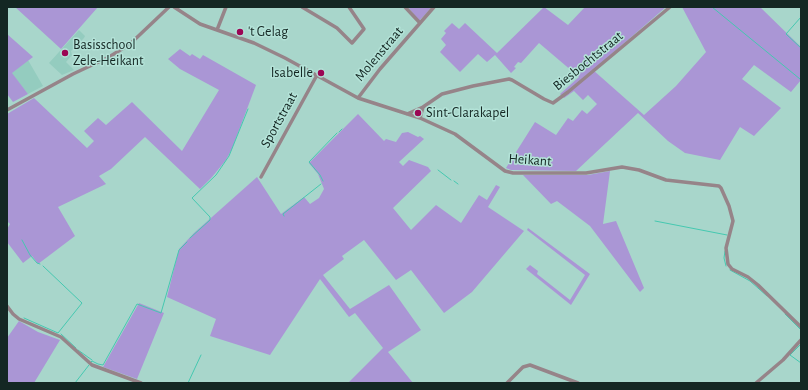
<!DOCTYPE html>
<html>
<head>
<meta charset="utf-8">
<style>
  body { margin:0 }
  #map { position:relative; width:808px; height:390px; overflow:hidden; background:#a8d6cb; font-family:"Alegreya Sans",sans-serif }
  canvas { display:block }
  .frame { position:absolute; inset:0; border:8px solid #142723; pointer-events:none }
</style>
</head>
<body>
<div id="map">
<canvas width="808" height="390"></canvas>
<div class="frame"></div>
</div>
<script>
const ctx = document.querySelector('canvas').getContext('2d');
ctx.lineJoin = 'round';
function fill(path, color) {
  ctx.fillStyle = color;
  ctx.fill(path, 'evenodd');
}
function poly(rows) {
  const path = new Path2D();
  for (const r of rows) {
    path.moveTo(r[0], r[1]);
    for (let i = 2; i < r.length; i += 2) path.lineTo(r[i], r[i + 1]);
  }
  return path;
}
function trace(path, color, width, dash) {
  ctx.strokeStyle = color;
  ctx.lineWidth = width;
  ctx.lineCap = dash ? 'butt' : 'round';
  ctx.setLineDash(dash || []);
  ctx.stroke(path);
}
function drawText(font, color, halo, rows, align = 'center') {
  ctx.font = font + ' "Alegreya Sans",sans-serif';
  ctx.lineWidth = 3;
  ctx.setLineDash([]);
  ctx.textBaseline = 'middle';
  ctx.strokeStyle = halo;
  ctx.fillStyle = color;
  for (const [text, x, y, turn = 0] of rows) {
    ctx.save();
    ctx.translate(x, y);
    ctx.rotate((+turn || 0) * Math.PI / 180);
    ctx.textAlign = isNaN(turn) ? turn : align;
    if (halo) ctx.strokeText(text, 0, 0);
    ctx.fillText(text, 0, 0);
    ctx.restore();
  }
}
fill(poly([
  [79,30,85,36,84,38,71,51,72,55,66,62,74,70,62,75,49,63],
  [28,60,43,86,28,94,11,73]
]), '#94ccbf');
fill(poly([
  [15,7,98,7,61,49],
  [408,7,432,7,420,20,418,20],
  [544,7,568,25,585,7,666,7,593,70,644,115,676,86,706,52,682,7,760,7,801,47,801,80,791,92,754,65,742,79,781,108,754,136,740,127,720,160,685,153,668,141,638,113,576,171,511,170,506,168,535,122,556,135,568,118,573,121,582,110,587,114,597,104,588,95,583,100,574,91,564,98,560,94,579,77,539,43,521,63,518,62,514,67,516,68,511,73,495,55,487,62,478,54,460,72,440,52,446,45,441,39,446,33,444,31,452,23,459,29,465,23,497,53],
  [7,34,33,57,12,73,28,94,13,102,7,94],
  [180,49,190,56,192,54,200,59,203,55,256,85,232,149,226,160,212,177,200,189,145,137,111,169,99,176,106,184,58,207,75,236,38,264,32,256,23,263,7,242,7,229,10,224,7,221,7,114,34,98,87,148,94,141,84,131,98,118,106,125,132,102,182,151,219,90,180,69,168,59],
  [358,114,384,141,386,139,396,142,402,133,408,132,418,137,420,136,424,139,399,162,403,166,409,160,428,167,431,171,393,208,411,230,436,205,461,223,479,195,487,200,496,185,500,187,488,207,524,231,472,292,444,313,411,270,396,280,364,240,342,256,344,259,323,275,350,309,389,285,421,330,388,352,413,383,348,383,383,348,355,313,349,317,320,279,270,355,210,336,216,319,167,297,179,249,194,233,257,177,281,214,304,197,310,204,319,198,324,189,318,174,309,163],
  [610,171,603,224,616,221,644,288,640,292,590,226,557,201,551,204,523,175,588,175],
  [528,228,590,274,571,305,526,269,530,265,538,271,537,274,570,300,585,275,527,230],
  [139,303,164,313,137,379,103,367],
  [19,321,38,332,60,340,34,383,7,383,7,338]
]), '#aa96d5');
trace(poly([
  [712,7,800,79,801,77],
  [801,17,786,34,801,48],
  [339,132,342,129],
  [438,170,451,180],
  [323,181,320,175,309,162,337,133],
  [454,181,458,184],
  [284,216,283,214,321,184],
  [655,221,727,235],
  [190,238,210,220,210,217,192,198,216,175,229,156,248,109],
  [22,240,30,255,37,263,40,264],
  [725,251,724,258,726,266],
  [730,270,750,281,767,296],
  [785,314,801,330],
  [24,318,58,333,82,303,43,266],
  [61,334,76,348],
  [801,344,790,355,801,363],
  [78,350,92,360],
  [91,362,92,361,98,364,103,365,137,304,161,313,179,250,187,242],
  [75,383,89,365],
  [188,383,201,355]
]), '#45c8b0', 1);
trace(poly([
  [174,7,200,24,254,43,285,58,358,98,420,118,455,134,505,171,513,173,586,173,622,167,639,170,666,180,719,186,721,188,729,206,733,221,726,248,728,264,732,269,748,277,758,285,801,327],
  [302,7,337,28,352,43,364,29,349,7],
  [405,7,420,23],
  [217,30,226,7],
  [358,98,380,69,434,7],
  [7,110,73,74,109,57,130,44,169,7],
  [407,114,423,107],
  [420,118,423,107,442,94,473,86,509,79,512,80,544,99,553,103,568,92,670,7],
  [261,177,317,75],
  [7,306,13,314,19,319,61,337,92,365,141,383],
  [507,383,523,367,530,365,578,383],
  [756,383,783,360,801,340]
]), '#968489', 3.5);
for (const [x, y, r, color] of [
  [240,32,4,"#9b0654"],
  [65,53,4,"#9b0654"],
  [321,73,4,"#9b0654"],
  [418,113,4,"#9b0654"]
]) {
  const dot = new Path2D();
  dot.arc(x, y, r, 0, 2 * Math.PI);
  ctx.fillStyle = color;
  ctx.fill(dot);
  trace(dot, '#b4e3d8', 1.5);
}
drawText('14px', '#142723', '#b4e3d8', [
  ["'t Gelag",248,32],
  ["Basisschool",73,45],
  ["Zele-Heikant",73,61],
  ["Isabelle",313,73,"right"],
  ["Sint-Clarakapel",426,113]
], 'left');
drawText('14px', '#142723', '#b4e3d8', [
  ["Molenstraat",379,54,-50],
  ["Biesbochtstraat",588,61,-39],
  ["Sportstraat",279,120,-61],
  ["Heikant",530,160,4]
]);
</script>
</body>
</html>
